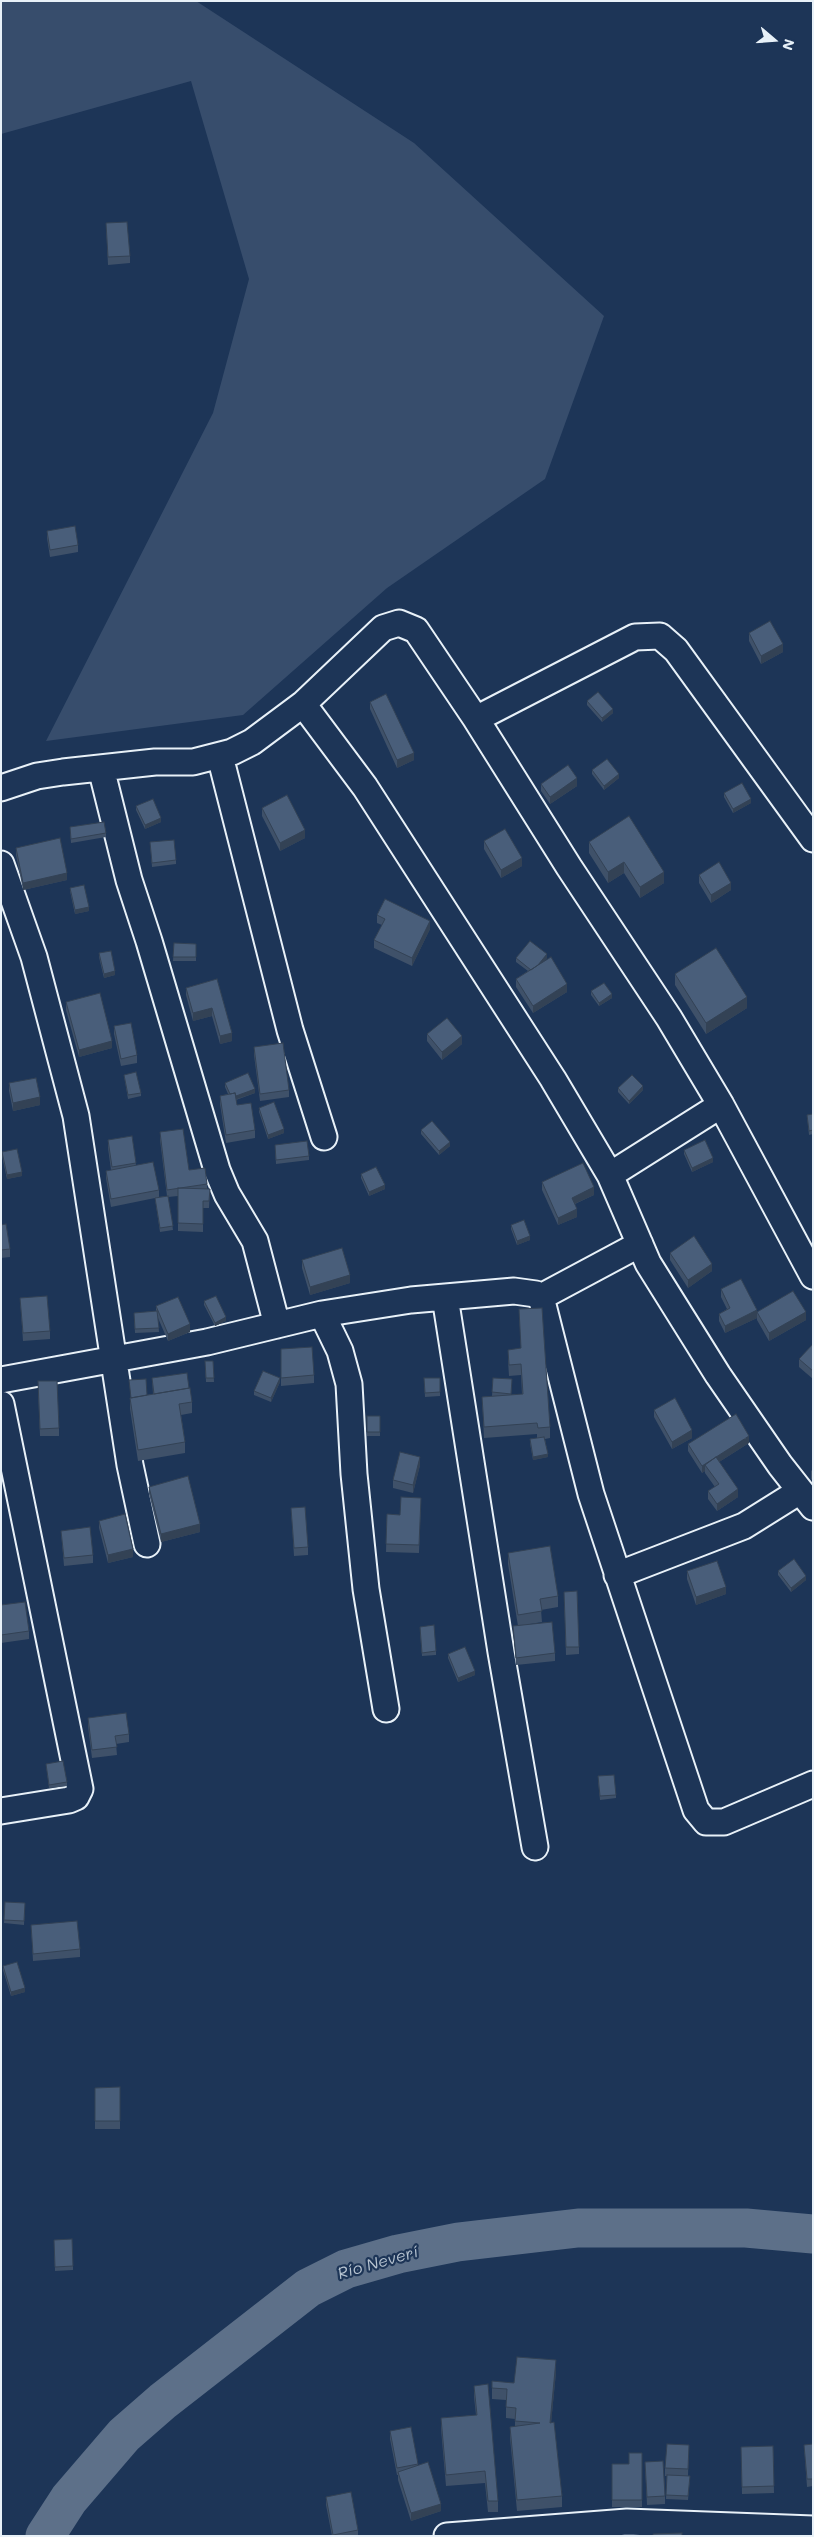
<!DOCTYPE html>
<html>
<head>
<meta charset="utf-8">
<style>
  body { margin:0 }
  #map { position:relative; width:814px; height:2537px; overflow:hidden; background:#1d3557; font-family:Mali,sans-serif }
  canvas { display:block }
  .frame { position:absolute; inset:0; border:2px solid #e8f1f8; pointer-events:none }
  .north { position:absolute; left:749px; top:15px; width:50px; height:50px; -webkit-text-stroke:4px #1d3557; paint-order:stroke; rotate:108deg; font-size:14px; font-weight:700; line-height:20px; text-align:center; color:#e8f1f8 }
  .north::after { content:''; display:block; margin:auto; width:18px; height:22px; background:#e8f1f8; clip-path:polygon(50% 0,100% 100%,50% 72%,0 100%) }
</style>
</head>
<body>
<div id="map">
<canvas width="814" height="2537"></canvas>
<div class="frame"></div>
<div class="north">N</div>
</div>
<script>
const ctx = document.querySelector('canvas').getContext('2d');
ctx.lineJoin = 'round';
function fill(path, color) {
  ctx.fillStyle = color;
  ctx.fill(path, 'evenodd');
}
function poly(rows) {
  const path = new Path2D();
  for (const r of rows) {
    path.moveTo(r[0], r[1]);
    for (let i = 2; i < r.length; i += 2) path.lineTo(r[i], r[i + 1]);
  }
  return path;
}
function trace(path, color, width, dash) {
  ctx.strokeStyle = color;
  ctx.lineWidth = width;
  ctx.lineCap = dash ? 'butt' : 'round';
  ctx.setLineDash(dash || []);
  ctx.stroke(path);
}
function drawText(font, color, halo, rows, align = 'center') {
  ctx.font = font + ' Mali,sans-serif';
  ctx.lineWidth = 4.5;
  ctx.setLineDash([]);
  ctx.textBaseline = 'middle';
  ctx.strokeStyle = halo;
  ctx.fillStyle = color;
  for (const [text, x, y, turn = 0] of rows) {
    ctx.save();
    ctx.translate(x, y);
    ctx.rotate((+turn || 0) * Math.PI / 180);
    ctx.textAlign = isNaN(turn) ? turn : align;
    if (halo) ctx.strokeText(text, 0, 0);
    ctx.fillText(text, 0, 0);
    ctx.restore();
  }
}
fill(poly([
  [1,1,196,1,414,143,604,316,545,479,387,588,243,715,46,741,213,413,249,279,191,81,1,134]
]), '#374d6c');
trace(poly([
  [45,2536,69,2499,124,2435,163,2401,308,2288,346,2269,398,2254,458,2242,578,2228,746,2228,813,2234]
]), '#5d7089', 39);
const minor = poly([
  [303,704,365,787,553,1079,610,1175,648,1263,718,1375,780,1465,813,1507],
  [476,719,635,637,660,636,676,650,813,839],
  [220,756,290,1030,324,1137],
  [101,768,129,880,149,941,217,1170,227,1194,255,1241,277,1325],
  [1,788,37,776,63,772,155,762,193,762,232,752,252,742,303,704,383,628,399,623,416,630,476,719,569,867,669,1018,721,1105,813,1276],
  [1,864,34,957,76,1116,130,1465,147,1544],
  [610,1175,721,1105],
  [445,1297,501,1652,535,1847],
  [541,1297,640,1244],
  [322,1314,340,1351,349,1384,354,1474,366,1589,386,1709],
  [1,1380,207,1342,322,1314,411,1300,514,1291,536,1294,541,1297,591,1494,696,1810,706,1822,724,1822,813,1784],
  [1,1404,80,1789,76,1797,69,1800,1,1811],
  [617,1575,744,1526,800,1491],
  [447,2536,627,2522,813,2529]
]);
trace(minor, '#e8f1f8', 29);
trace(minor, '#1d3557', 25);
fill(poly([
  [106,223,130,256,130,263,108,265],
  [47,531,78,545,78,552,50,557,47,538],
  [749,633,783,652,761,664,749,641],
  [587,701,613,713,602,722,587,705],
  [370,702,414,760,397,768,370,709],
  [592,770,619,778,604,790,592,774],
  [541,784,577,786,550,804,541,791],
  [724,793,751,803,733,813,724,797],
  [136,806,161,822,145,829,136,810],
  [262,808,305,838,280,851,262,816],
  [70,827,106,833,106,837,71,843],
  [484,841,522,866,501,878,484,849],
  [150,842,176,860,176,864,152,867],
  [589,842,664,883,640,898,624,873,608,883,589,853],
  [16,848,67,880,23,890,16,855],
  [699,875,731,890,711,903,699,883],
  [70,888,89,911,75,914,70,891],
  [377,915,430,929,412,966,374,948,374,940,382,925,377,923],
  [174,943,196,944,196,961,173,961],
  [99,953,115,975,104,978,99,957],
  [516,958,547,958,544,961,567,992,533,1013,516,987,516,979,528,971,516,962],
  [675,974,747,1008,706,1034,675,985],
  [217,979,232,1041,220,1044,212,1016,193,1021,186,995,186,988],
  [591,991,612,998,599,1006,591,995],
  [66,1002,112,1048,79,1057,66,1010],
  [114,1026,137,1055,137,1063,121,1066,114,1034],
  [427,1034,462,1044,442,1060,427,1041],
  [254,1047,289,1090,289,1097,260,1101,254,1055],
  [124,1075,141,1093,141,1096,128,1099],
  [9,1083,40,1105,13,1111,9,1091],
  [225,1083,255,1093,236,1100,237,1105,255,1130,255,1138,226,1143,220,1104,220,1096,228,1094,225,1087],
  [618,1088,643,1090,629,1104,618,1092],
  [259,1108,284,1133,268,1139,259,1112],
  [813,1114,813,1134,809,1135,807,1115],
  [421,1130,450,1146,439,1155,421,1134],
  [160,1132,189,1170,207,1184,207,1189,210,1189,209,1208,203,1208,203,1232,178,1231,178,1196,168,1197,173,1230,160,1232,155,1198,111,1207,106,1178,106,1171,111,1170,108,1148,108,1140,132,1136,136,1165,159,1190,159,1197,167,1196,160,1140],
  [275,1145,309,1156,309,1160,276,1164],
  [684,1150,713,1162,692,1172,684,1154],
  [2,1152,22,1176,7,1179,2,1156],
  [361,1174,385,1189,369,1196,361,1178],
  [542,1182,594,1195,575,1204,577,1217,558,1225,542,1190],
  [1,1225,10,1249,10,1257,1,1258],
  [511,1225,530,1240,517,1245,511,1229],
  [670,1253,712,1271,688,1288,670,1260],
  [302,1260,350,1283,310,1295,302,1268],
  [721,1289,757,1318,725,1333,719,1321,719,1314,727,1309,721,1297],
  [20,1298,50,1331,50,1339,23,1341],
  [204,1301,226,1321,215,1326,204,1305],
  [156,1306,190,1332,168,1341,158,1318,159,1332,135,1333,134,1313,156,1311],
  [519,1309,550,1427,550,1438,545,1439,548,1457,533,1460,530,1443,530,1439,537,1438,537,1434,484,1438,482,1397,492,1396,493,1378,512,1379,511,1395,522,1394,521,1375,509,1376,508,1361,508,1350,521,1349],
  [757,1312,806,1320,769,1341,757,1320],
  [813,1344,813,1379,799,1367,799,1359],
  [281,1349,314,1375,314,1383,281,1386],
  [205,1361,213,1361,214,1382,206,1382],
  [152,1378,189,1388,192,1402,192,1413,181,1415,185,1442,185,1453,138,1461,130,1409,130,1398,153,1394],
  [424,1378,440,1378,440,1396,425,1397],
  [280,1382,271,1402,254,1395,254,1391],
  [38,1389,59,1428,59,1436,40,1436],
  [654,1410,692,1438,672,1449,654,1417],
  [367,1416,380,1416,380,1436,367,1436],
  [749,1443,719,1462,738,1497,717,1511,708,1499,708,1491,715,1487,705,1473,705,1471,702,1473,688,1451,688,1444],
  [420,1465,413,1493,393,1488,393,1480],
  [813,1469,813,1481,811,1479,811,1471],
  [149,1487,200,1532,161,1542,149,1494],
  [421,1498,419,1553,386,1552,387,1514,400,1515],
  [291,1508,308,1547,308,1555,294,1556],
  [99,1521,133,1557,108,1563,99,1528],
  [61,1531,93,1555,93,1563,64,1566],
  [508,1553,558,1596,558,1607,541,1610,542,1622,530,1624,555,1653,555,1661,516,1665,513,1626,518,1626,508,1564],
  [687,1571,726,1594,696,1605,687,1579],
  [778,1571,806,1580,791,1592,778,1575],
  [564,1592,579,1647,579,1654,566,1655],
  [1,1605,29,1631,29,1639,1,1643],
  [420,1631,436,1651,436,1655,422,1656],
  [448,1654,475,1675,458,1682,448,1658],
  [88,1718,129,1734,129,1742,116,1744,117,1755,92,1758,88,1726],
  [46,1764,67,1782,67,1786,49,1788],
  [598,1780,616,1795,616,1798,600,1800],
  [5,1902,25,1903,24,1925,4,1923],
  [31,1925,80,1949,80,1957,33,1961],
  [3,1966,25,1992,11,1996,3,1970],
  [120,2087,120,2129,95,2129,95,2088],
  [54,2240,73,2266,73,2270,55,2271],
  [556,2372,551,2423,562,2496,562,2507,517,2511,510,2438,510,2427,515,2426,515,2419,506,2418,506,2400,492,2399,492,2388],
  [474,2386,498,2501,498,2512,488,2512,485,2483,446,2486,441,2429,441,2418,476,2415,474,2397],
  [390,2431,418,2464,418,2465,441,2511,411,2521,398,2480,398,2475,397,2475,390,2439],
  [813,2444,813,2486,807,2487,804,2445],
  [689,2445,688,2476,690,2476,688,2500,666,2499,667,2476,665,2476,665,2468],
  [773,2446,774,2493,742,2494,741,2447],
  [642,2453,642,2507,612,2507,612,2464,629,2464],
  [645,2462,665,2496,665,2504,647,2505],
  [326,2497,358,2530,358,2536,332,2536,326,2505]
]), '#3f5169');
fill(poly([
  [783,644,783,652,761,664,761,656],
  [613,709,613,713,602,722,602,718],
  [414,753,414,760,397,768,397,760],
  [619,774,619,778,604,790,604,786],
  [577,778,577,786,550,804,550,797],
  [751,799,751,803,733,813,733,809],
  [161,818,161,822,145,829,145,825],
  [305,830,305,838,280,851,280,843],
  [522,858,522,866,501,878,501,870],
  [624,862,624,873,608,883,608,872],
  [664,872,664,883,640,898,640,887],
  [67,873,67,880,23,890,23,883],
  [731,883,731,890,711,903,711,895],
  [89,907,89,911,75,914,75,910],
  [430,921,430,929,412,966,412,958],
  [547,954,547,958,533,975,533,971],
  [115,971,115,975,104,978,104,974],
  [567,984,567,992,533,1013,533,1006],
  [612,994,612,998,599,1006,599,1003],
  [747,997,747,1008,706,1034,706,1023],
  [212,1008,212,1016,193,1021,193,1013],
  [232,1033,232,1041,220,1044,220,1036],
  [462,1036,462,1044,442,1060,442,1052],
  [112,1041,112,1048,79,1057,79,1050],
  [643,1086,643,1090,629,1104,629,1101],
  [255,1089,255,1093,231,1101,231,1098],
  [40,1097,40,1105,13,1111,13,1103],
  [284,1129,284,1133,268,1139,268,1135],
  [450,1142,450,1146,439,1155,439,1151],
  [713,1158,713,1162,692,1172,692,1168],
  [22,1172,22,1176,7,1179,7,1175],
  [385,1185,385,1189,369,1196,369,1192],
  [594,1187,594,1195,572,1205,572,1198],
  [577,1209,577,1217,558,1225,558,1218],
  [530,1236,530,1240,517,1245,517,1241],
  [712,1264,712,1271,688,1288,688,1280],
  [350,1275,350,1283,310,1295,310,1287],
  [757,1310,757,1318,725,1333,725,1326],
  [806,1312,806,1320,769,1341,769,1333],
  [226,1317,226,1321,215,1326,215,1323],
  [190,1324,190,1332,168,1341,168,1334],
  [280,1378,280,1382,271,1402,271,1398],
  [692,1430,692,1438,672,1449,672,1442],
  [749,1436,749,1443,708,1469,705,1465,705,1471,702,1473,702,1466],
  [548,1454,548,1457,533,1460,533,1457],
  [420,1457,420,1465,413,1493,413,1485],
  [738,1489,738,1497,717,1511,717,1504],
  [200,1524,200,1532,161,1542,161,1534],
  [133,1549,133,1557,108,1563,108,1555],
  [806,1576,806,1580,791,1592,791,1588],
  [726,1587,726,1594,696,1605,696,1597],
  [475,1671,475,1675,458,1682,458,1678],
  [25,1988,25,1992,11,1996,11,1992],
  [556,2360,556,2372,550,2434,550,2423],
  [441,2504,441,2511,411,2521,411,2513]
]), '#334255');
const building = poly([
  [127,222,130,256,108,257,106,223,127,222],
  [75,526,78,545,50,550,47,531,75,526],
  [770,621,783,644,761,656,749,633,770,621],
  [598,692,613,709,602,718,587,701,598,692],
  [386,694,414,753,397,760,370,702,386,694],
  [607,759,619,774,604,786,592,770,607,759],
  [568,765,577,778,550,797,541,784,568,765],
  [742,783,751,799,733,809,724,793,742,783],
  [287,795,305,830,280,843,262,808,287,795],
  [153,799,161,818,145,825,136,806,153,799],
  [629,816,664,872,640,887,624,862,608,872,589,842,629,816],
  [104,822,106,833,71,839,70,827,104,822],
  [505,829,522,858,501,870,484,841,505,829],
  [60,838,67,873,23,883,16,848,60,838],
  [174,840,176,860,152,863,150,842,174,840],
  [719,862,731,883,711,895,699,875,719,862],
  [84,885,89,907,75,910,70,888,84,885],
  [385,899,430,921,412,958,374,940,385,919,377,915,385,899],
  [530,941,547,954,538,965,531,970,516,958,530,941],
  [174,943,196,944,196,957,173,957,174,943],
  [716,948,747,997,706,1023,675,974,716,948],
  [111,951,115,971,104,974,99,953,111,951],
  [551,957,567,984,533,1006,516,979,551,957],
  [217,979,232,1033,220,1036,212,1008,193,1013,186,988,217,979],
  [604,983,612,994,599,1003,591,991,604,983],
  [100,993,112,1041,79,1050,66,1002,100,993],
  [447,1018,462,1036,442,1052,427,1034,447,1018],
  [131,1023,137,1055,121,1059,114,1026,131,1023],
  [283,1043,289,1090,260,1094,254,1047,283,1043],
  [136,1072,141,1093,128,1095,124,1075,136,1072],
  [248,1073,255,1089,236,1096,235,1093,230,1094,225,1083,248,1073],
  [632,1075,643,1086,629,1101,618,1088,632,1075],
  [36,1078,40,1097,13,1103,9,1083,36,1078],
  [235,1093,237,1105,251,1103,255,1130,226,1135,220,1096,235,1093],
  [274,1102,284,1129,268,1135,259,1108,274,1102],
  [813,1114,813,1130,809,1131,807,1115,813,1114],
  [432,1121,450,1142,439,1151,421,1130,432,1121],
  [183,1129,189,1170,205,1168,207,1184,167,1190,160,1132,183,1129],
  [132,1136,136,1163,112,1167,108,1140,132,1136],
  [705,1140,713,1158,692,1168,684,1150,705,1140],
  [307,1141,309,1156,276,1160,275,1145,307,1141],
  [17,1149,22,1172,7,1175,2,1152,17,1149],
  [153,1162,159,1190,111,1199,106,1171,153,1162],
  [583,1163,594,1187,572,1198,577,1209,558,1218,542,1182,583,1163],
  [376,1167,385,1185,369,1192,361,1174,376,1167],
  [178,1188,210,1189,209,1201,203,1201,203,1224,178,1223,178,1188],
  [168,1196,173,1226,160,1228,155,1198,168,1196],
  [524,1220,530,1236,517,1241,511,1225,524,1220],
  [6,1224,10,1249,1,1250,1,1225,6,1224],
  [694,1236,712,1264,688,1280,670,1253,694,1236],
  [342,1248,350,1275,310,1287,302,1260,342,1248],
  [741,1279,757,1310,725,1326,719,1314,730,1308,721,1289,741,1279],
  [793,1291,806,1312,769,1333,757,1312,793,1291],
  [47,1296,50,1331,23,1333,20,1298,47,1296],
  [216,1296,226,1317,215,1323,204,1301,216,1296],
  [178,1297,190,1324,168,1334,156,1306,178,1297],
  [542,1308,550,1427,538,1428,537,1423,484,1427,482,1397,523,1394,521,1364,509,1365,508,1350,521,1348,519,1309,542,1308],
  [157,1311,159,1328,135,1329,134,1313,157,1311],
  [813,1344,813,1371,799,1359,813,1344],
  [312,1347,314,1375,281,1378,281,1349,312,1347],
  [205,1361,213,1361,214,1378,206,1378,205,1361],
  [263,1371,280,1378,271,1398,254,1391,263,1371],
  [187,1373,189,1388,154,1394,152,1378,187,1373],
  [424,1378,440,1378,440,1392,425,1393,424,1378],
  [493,1378,512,1379,511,1394,492,1392,493,1378],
  [146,1379,147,1395,131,1398,129,1380,146,1379],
  [38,1381,57,1381,59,1428,40,1429,38,1381],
  [190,1388,192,1402,179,1404,185,1442,138,1450,130,1398,190,1388],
  [675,1398,692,1430,672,1442,654,1410,675,1398],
  [736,1414,749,1436,702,1466,688,1444,736,1414],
  [367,1416,380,1416,380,1432,367,1432,367,1416],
  [544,1437,548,1454,533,1457,530,1439,544,1437],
  [400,1452,420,1457,413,1485,393,1480,400,1452],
  [716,1457,738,1489,717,1504,708,1491,719,1484,705,1465,716,1457],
  [188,1476,200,1524,161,1534,149,1487,188,1476],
  [401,1497,421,1498,419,1545,386,1544,387,1514,400,1515,401,1497],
  [305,1507,308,1547,294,1548,291,1508,305,1507],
  [125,1514,133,1549,108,1555,99,1521,125,1514],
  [90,1527,93,1555,64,1558,61,1531,90,1527],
  [550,1546,558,1596,540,1599,542,1611,518,1615,508,1553,550,1546],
  [794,1559,806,1576,791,1588,778,1571,794,1559],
  [717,1561,726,1587,696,1597,687,1571,717,1561],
  [577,1591,579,1647,566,1647,564,1592,577,1591],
  [25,1602,29,1631,1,1635,1,1605,25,1602],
  [552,1622,555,1653,516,1658,513,1626,552,1622],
  [434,1625,436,1651,422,1653,420,1627,434,1625],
  [465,1647,475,1671,458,1678,448,1654,465,1647],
  [126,1713,129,1734,115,1736,117,1747,92,1750,88,1718,126,1713],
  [63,1761,67,1782,49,1785,46,1764,63,1761],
  [614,1775,616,1795,600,1796,598,1776,614,1775],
  [5,1902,25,1903,24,1921,4,1920,5,1902],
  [77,1921,80,1949,33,1954,31,1925,77,1921],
  [17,1962,25,1988,11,1992,3,1966,17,1962],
  [120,2087,120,2121,95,2121,95,2088,120,2087],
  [72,2239,73,2266,55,2267,54,2240,72,2239],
  [517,2357,556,2360,550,2423,554,2422,562,2496,517,2500,510,2427,540,2423,515,2421,516,2408,506,2407,507,2389,492,2388,492,2381,514,2383,517,2357],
  [488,2384,498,2501,488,2501,485,2471,446,2475,441,2418,477,2415,474,2386,488,2384],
  [411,2427,418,2464,397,2468,390,2431,411,2427],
  [667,2444,689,2445,688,2469,665,2468,667,2444],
  [813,2444,813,2479,807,2479,804,2445,813,2444],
  [773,2446,774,2486,742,2487,741,2447,773,2446],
  [629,2453,642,2453,642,2500,612,2500,612,2464,629,2464,629,2453],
  [663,2461,665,2496,647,2497,645,2462,663,2461],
  [428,2462,441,2504,411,2513,398,2472,428,2462],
  [667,2475,690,2476,688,2496,666,2495,667,2475],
  [351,2492,358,2530,333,2535,326,2497,351,2492],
  [682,2533,682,2536,653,2536,653,2534,682,2533]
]);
fill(building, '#495e7a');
trace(building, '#334255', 1);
drawText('italic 16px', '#b7c4d1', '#1d3557', [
  ["Río Neverí",378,2263,-16]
]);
</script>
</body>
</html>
